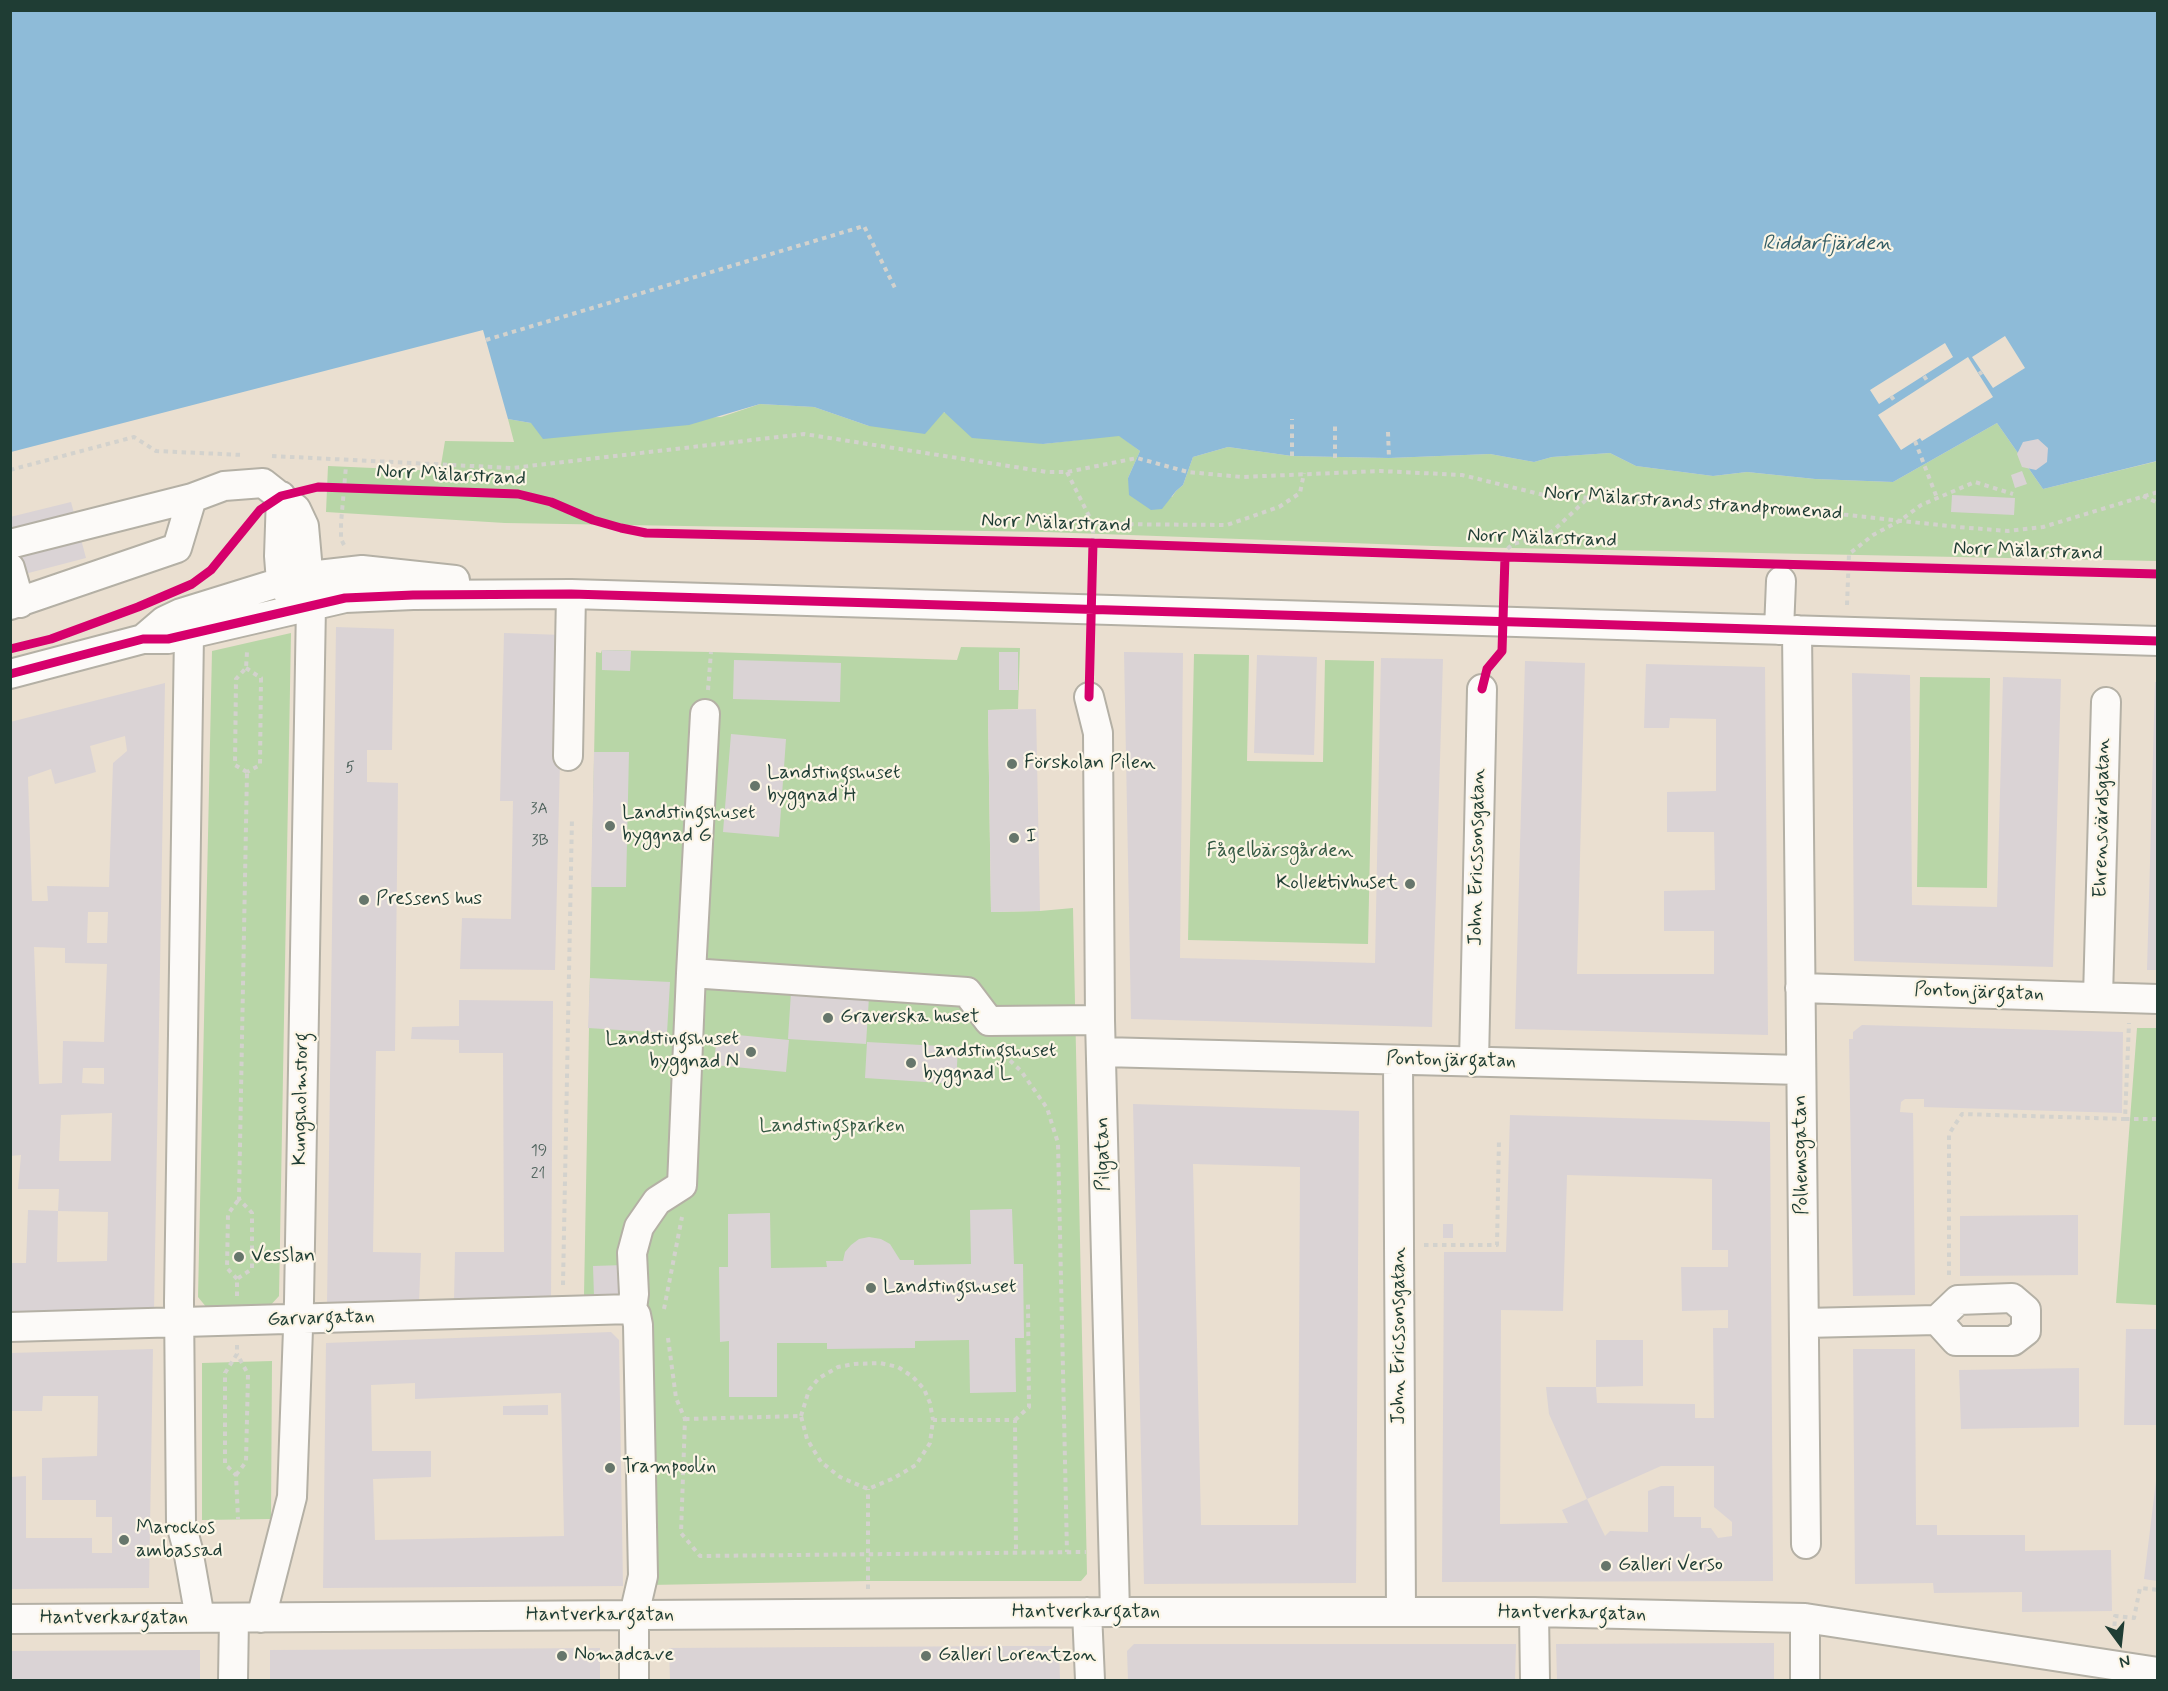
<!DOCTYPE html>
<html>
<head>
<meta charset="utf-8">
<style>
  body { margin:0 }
  #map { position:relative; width:2168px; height:1691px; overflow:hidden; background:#eadfd0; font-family:Mynerve,sans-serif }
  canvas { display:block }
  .frame { position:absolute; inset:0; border:12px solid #1f3d34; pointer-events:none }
  .north { position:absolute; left:2090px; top:1613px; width:60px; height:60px; -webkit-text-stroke:4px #fcf5e5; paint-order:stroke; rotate:165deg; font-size:16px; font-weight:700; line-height:24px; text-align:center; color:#1f3d34 }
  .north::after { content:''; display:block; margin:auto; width:21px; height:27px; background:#1f3d34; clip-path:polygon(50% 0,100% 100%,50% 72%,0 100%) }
</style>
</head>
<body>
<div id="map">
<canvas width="2168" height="1691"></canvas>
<div class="frame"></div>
<div class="north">N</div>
</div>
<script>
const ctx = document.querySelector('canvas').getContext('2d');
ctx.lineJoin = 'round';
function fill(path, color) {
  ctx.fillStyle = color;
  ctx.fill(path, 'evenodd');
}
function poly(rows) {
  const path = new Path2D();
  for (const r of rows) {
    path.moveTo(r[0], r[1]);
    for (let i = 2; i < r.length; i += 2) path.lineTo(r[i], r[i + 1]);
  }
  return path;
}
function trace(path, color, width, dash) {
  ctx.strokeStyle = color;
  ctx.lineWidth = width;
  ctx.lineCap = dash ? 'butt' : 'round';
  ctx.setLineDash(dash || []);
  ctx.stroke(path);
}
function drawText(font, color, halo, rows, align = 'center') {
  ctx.font = font + ' Mynerve,sans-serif';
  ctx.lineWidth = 4.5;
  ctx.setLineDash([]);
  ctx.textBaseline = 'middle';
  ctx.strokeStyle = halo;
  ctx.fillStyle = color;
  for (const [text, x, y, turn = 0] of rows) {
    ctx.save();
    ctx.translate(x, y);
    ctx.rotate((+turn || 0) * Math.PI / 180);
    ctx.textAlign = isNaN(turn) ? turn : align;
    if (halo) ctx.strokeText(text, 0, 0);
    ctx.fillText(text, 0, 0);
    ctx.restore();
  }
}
fill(poly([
  [760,404,814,407,869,426,943,412,1043,444,1119,435,1140,451,1128,478,1172,497,1176,491,1183,485,1193,457,1228,447,1292,456,1389,458,1490,454,1534,462,1552,457,1610,453,1636,466,1713,476,1747,472,1815,479,1893,482,1997,423,2043,489,2158,461,2157,561,1461,547,1046,532,505,523,326,512,328,466,440,471,445,441,514,442,508,419,531,423,721,417],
  [291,633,279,1296,268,1308,207,1308,198,1297,212,651],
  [961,647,1020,648,1018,709,988,710,991,912,1040,911,1073,908,1087,1574,1081,1581,868,1581,649,1585,625,1294,584,1295,596,652,601,653,602,650,711,652,957,660],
  [1194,654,1249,655,1247,761,1323,762,1325,660,1374,661,1368,944,1188,940],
  [1920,677,1990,678,1987,888,1917,887],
  [2137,1028,2157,1028,2157,1305,2116,1303],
  [272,1361,271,1519,202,1520,202,1363]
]), '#b8d6a7');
fill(poly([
  [11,11,2157,11,2157,461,2043,489,1997,423,1893,482,1815,479,1747,472,1713,476,1636,466,1610,453,1552,457,1534,462,1490,454,1389,458,1292,456,1228,447,1193,457,1183,485,1176,491,1162,509,1151,510,1129,495,1128,478,1140,451,1119,436,1043,444,972,438,944,412,925,434,869,426,814,407,760,404,689,425,543,439,531,423,508,419,483,330,11,452]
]), '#8ebbd8');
fill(poly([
  [2005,336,2025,368,1993,388,1972,357],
  [1945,343,1953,357,1879,404,1870,390],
  [1968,357,1993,397,1922,441,1920,438,1901,450,1878,415]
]), '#eadfd0');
fill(poly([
  [2038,439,2048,448,2047,462,2036,470,2022,467,2017,454,2023,442],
  [2022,471,2027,484,2015,488,2011,475],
  [1952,495,2015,498,2014,515,1951,512],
  [71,502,86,558,17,576,10,550,10,517],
  [336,627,394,629,392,750,367,750,367,782,398,783,395,1051,376,1051,373,1252,421,1253,419,1302,327,1305],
  [504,633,563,635,555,970,460,969,462,918,511,919,513,801,500,801],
  [602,650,631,651,630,671,602,670],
  [999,652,1018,652,1018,690,999,690],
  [1124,652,1183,653,1180,958,1375,963,1381,658,1443,659,1432,1027,1131,1019],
  [1257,655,1317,657,1314,755,1254,753],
  [734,660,841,663,840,702,733,699],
  [1525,661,1585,663,1577,974,1714,974,1714,931,1664,931,1664,891,1715,890,1714,832,1667,832,1667,792,1716,791,1716,719,1670,718,1669,728,1644,728,1646,664,1765,667,1768,1035,1515,1029],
  [1852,673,1910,675,1912,905,1997,907,2003,677,2061,679,2053,967,1854,961],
  [2155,682,2157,682,2157,970,2147,970],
  [165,683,154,1311,10,1313,10,1263,26,1263,28,1210,58,1211,59,1189,18,1189,21,1155,10,1156,10,722],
  [125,736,127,751,113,763,109,887,47,886,48,901,32,901,28,777,51,769,55,784,96,772,90,746],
  [88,912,108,912,107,943,87,943],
  [34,947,65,948,65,963,107,964,104,1042,63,1041,62,1083,39,1084],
  [83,1068,104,1068,104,1084,82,1083],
  [112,1113,111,1161,59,1161,61,1115],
  [58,1211,108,1212,107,1261,57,1262],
  [1036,709,1040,911,991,912,988,710],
  [731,734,786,739,779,837,723,832],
  [594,752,629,752,626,887,591,887],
  [590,978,670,982,667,1033,588,1028],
  [791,992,869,997,866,1044,788,1039],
  [459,1000,553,1001,551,1299,454,1301,455,1252,504,1252,503,1053,459,1053,459,1040,411,1039,412,1027,459,1026],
  [1862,1025,2123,1032,2122,1113,1924,1107,1924,1099,1905,1099,1901,1102,1900,1112,1913,1113,1915,1295,1853,1296,1849,1039,1853,1039,1853,1032],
  [717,1033,789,1040,786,1072,714,1065],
  [867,1042,958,1047,956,1084,865,1078],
  [1133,1104,1359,1111,1356,1583,1144,1584],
  [1193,1164,1300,1167,1298,1525,1201,1525],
  [1510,1115,1770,1122,1773,1581,1442,1582,1444,1252,1506,1252],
  [1567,1175,1712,1179,1712,1250,1728,1250,1728,1267,1681,1267,1682,1311,1728,1310,1728,1328,1713,1328,1714,1418,1695,1418,1695,1404,1597,1403,1596,1387,1546,1387,1549,1414,1587,1499,1661,1466,1714,1466,1714,1507,1732,1522,1732,1536,1718,1538,1711,1528,1701,1528,1701,1517,1674,1517,1674,1486,1661,1486,1648,1491,1648,1532,1610,1531,1605,1536,1587,1499,1562,1510,1568,1523,1500,1524,1501,1310,1563,1311],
  [1012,1209,1014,1264,1023,1264,1024,1338,1015,1338,1016,1392,970,1393,969,1340,915,1341,915,1348,827,1349,827,1343,777,1343,777,1397,729,1397,729,1341,720,1342,719,1267,728,1267,728,1214,770,1213,771,1268,827,1267,826,1261,843,1261,845,1252,851,1245,859,1239,869,1237,881,1239,890,1244,900,1260,914,1260,914,1265,971,1264,970,1210],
  [2078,1215,2078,1275,1960,1276,1960,1216],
  [1443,1224,1453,1224,1453,1238,1443,1238],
  [624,1265,625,1294,594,1296,593,1266],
  [2126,1329,2157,1329,2157,1425,2124,1425],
  [611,1332,619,1340,623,1586,323,1588,326,1343],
  [415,1383,415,1399,561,1393,564,1536,375,1540,373,1479,431,1477,431,1451,372,1451,371,1385],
  [1596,1340,1643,1340,1643,1386,1596,1387],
  [153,1349,149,1588,10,1589,10,1477,26,1476,26,1538,92,1538,92,1553,112,1553,112,1517,96,1517,96,1500,42,1500,42,1458,97,1456,98,1396,43,1396,42,1411,10,1411,10,1353],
  [1853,1349,1915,1349,1916,1525,1937,1525,1937,1535,2025,1535,2025,1551,2111,1550,2112,1611,2022,1612,2022,1592,1934,1593,1933,1583,1855,1584],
  [2079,1368,2079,1427,1961,1429,1959,1370],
  [548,1405,548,1415,503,1415,503,1406],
  [2156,1481,2157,1481,2157,1581,2144,1579],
  [1774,1643,1774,1680,1557,1680,1556,1644],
  [1134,1644,1516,1644,1515,1680,1128,1680,1127,1651],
  [1014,1646,1059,1646,1060,1680,670,1680,669,1648],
  [600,1648,600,1680,270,1680,270,1650],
  [200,1650,200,1680,10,1680,10,1651]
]), '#dad3d5');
const minor = poly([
  [281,496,279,556,281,582,290,596],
  [10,544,192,498],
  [10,568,20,603],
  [10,605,177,548,192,498,224,486,263,483,296,509,304,526,311,605,299,1301,292,1497,261,1618],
  [1779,630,1781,581],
  [1797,630,1806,1544],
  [143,639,164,621,181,613,281,582,309,576,362,570,455,580],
  [10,674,143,639,168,639,345,598,413,595,571,594,2158,641],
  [1089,697,1098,733,1100,1020,1115,1612],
  [568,756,571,594],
  [691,973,705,714],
  [1800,988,2158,999],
  [2098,997,2106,702],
  [1102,1052,1801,1070],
  [1398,1060,1401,1612],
  [1474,1062,1482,689],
  [632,1309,634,1294,632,1253,639,1227,657,1201,682,1185,691,973,967,992,989,1021,1100,1020],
  [632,1309,636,1315,638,1325,643,1576,634,1615,634,1680],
  [1804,1323,1937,1320,1958,1300,2012,1298,2026,1310,2026,1331,2013,1341,1956,1341,1937,1320],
  [10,1327,632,1309],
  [1087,1612,1090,1680],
  [1534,1612,1535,1680],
  [200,1618,188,1550,181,1524,179,1301,189,634,193,622,204,606],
  [1805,1618,1805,1680],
  [10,1619,1115,1612,1534,1612,1756,1617,1805,1618,2158,1672],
  [233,1680,234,1618]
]);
trace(minor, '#b4b0a5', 32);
trace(poly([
  [486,340,864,226,895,288],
  [1979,374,1982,372],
  [1924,376,1928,382],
  [1891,396,1896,403],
  [1388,432,1389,458],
  [1915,441,1937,498],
  [272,456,512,468,804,434,1047,472,1067,472,1137,458,1188,472,1242,477,1380,471,1462,475,1548,496,1755,505,1958,527,2008,531,2043,527,2158,492],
  [1292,456,1292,419],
  [1335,458,1335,424],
  [10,470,134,437,156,451,243,455],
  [1067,472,1093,524,1093,543],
  [2143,496,2158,503],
  [1093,524,1227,525,1279,507,1300,493,1304,473],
  [344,545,341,539,341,523,346,466],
  [1505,557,1506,550,1513,544,1546,535,1554,530,1588,498],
  [1847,605,1849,554,1873,535,1901,520,1921,505,1975,482,2013,494],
  [246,668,261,678,260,765,247,772],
  [708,690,711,652],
  [247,772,235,765,236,679,246,668,247,652],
  [997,1048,1021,1071,1047,1108,1058,1143,1067,1552],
  [2125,1119,2158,1119],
  [1424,1245,1497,1245,1499,1138],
  [1949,1275,1949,1134,1962,1114,2125,1119,2129,1023],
  [237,1279,227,1268,228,1214,239,1199],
  [563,1285,572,817],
  [237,1296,237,1279,252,1269,252,1213,239,1199,247,772],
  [664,1309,682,1217],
  [668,1338,676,1398,685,1419,681,1533,700,1556,1086,1552],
  [237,1345,237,1354,225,1373,225,1464,236,1475,238,1519],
  [801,1416,809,1390,819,1378,838,1367,854,1364,880,1363,898,1367,913,1377,924,1389,930,1403,933,1420],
  [685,1419,801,1416,807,1439,821,1462,840,1477,868,1489,892,1479,916,1465,930,1443,933,1420,1015,1420,1016,1553],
  [1015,1420,1029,1407,1028,1304],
  [236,1475,246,1462,248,1374,237,1354],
  [868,1589,868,1489],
  [2114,1635,2115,1616,2134,1618,2140,1588,2158,1590]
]), '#d3d2cd', 4, [4.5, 4.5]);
trace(minor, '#fcfaf8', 28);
trace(poly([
  [10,649,51,639,138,607,192,584,211,570,260,510,281,496,318,487,518,494,551,502,593,520,621,528,646,533,1093,543,1505,557,2158,574],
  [10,674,143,639,168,639,345,598,413,595,571,594,2158,641],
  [1482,689,1487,669,1502,651,1505,557],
  [1089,697,1093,543]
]), '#d6006c', 9);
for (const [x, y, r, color] of [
  [1012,764,6,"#66766b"],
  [755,786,6,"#66766b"],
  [610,826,6,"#66766b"],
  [1014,838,6,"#66766b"],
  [1410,884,6,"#66766b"],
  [364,900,6,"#66766b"],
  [828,1018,6,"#66766b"],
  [751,1052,6,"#66766b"],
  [911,1063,6,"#66766b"],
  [239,1257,6,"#66766b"],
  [871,1288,6,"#66766b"],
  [610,1468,6,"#66766b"],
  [124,1540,6,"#66766b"],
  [1606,1566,6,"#66766b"],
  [562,1656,6,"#66766b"],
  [926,1656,6,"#66766b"]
]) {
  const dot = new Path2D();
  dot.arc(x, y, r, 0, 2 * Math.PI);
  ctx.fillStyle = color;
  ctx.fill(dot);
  trace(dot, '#fcf5e5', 2);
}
drawText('16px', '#4e625c', null, [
  ["5",350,769],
  ["3A",539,810],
  ["3B",540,842],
  ["19",539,1152],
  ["21",538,1175]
]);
drawText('20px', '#1f3d34', '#fcf5e5', [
  ["Norr Mälarstrand",451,476,3],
  ["Norr Mälarstrands strandpromenad",1693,504,4],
  ["Norr Mälarstrand",1056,524,2],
  ["Norr Mälarstrand",1542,539,2],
  ["Norr Mälarstrand",2028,552,2],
  ["Ehrensvärdsgatan",2103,818,-89],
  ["John Ericssonsgatan",1478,857,-89],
  ["Pontonjärgatan",1979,993,2],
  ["Pontonjärgatan",1451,1061,1],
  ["Kungsholmstorg",302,1099,-89],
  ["Pilgatan",1104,1154,-91],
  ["Polhemsgatan",1802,1155,-91],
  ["Garvargatan",321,1319,-2],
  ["John Ericssonsgatan",1400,1336,-90],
  ["Hantverkargatan",1086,1613],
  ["Hantverkargatan",1572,1614,1],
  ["Hantverkargatan",600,1616],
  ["Hantverkargatan",114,1619]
]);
drawText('20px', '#1f3d34', '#fcf5e5', [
  ["Förskolan Pilen",1024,764],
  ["Landstingshuset",767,774],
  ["byggnad H",767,797],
  ["Landstingshuset",622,814],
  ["byggnad G",622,837],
  ["I",1026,838],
  ["Kollektivhuset",1398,884,"right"],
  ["Pressens hus",376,900],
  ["Graverska huset",840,1018],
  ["Landstingshuset",739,1040,"right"],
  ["byggnad N",739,1063,"right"],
  ["Landstingshuset",923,1052],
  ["byggnad L",923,1075],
  ["Vesslan",251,1257],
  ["Landstingshuset",883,1288],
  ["Trampoolin",622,1468],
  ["Marockos",136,1529],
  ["ambassad",136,1552],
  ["Galleri Verso",1618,1566],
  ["Nomadcave",574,1656],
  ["Galleri Lorentzon",938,1656]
], 'left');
drawText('20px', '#355a44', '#fcf5e5', [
  ["Fågelbärsgården",1280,852],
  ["Landstingsparken",832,1127]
]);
drawText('italic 21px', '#345e66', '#fcf5e5', [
  ["Riddarfjärden",1827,245]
]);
</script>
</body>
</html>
